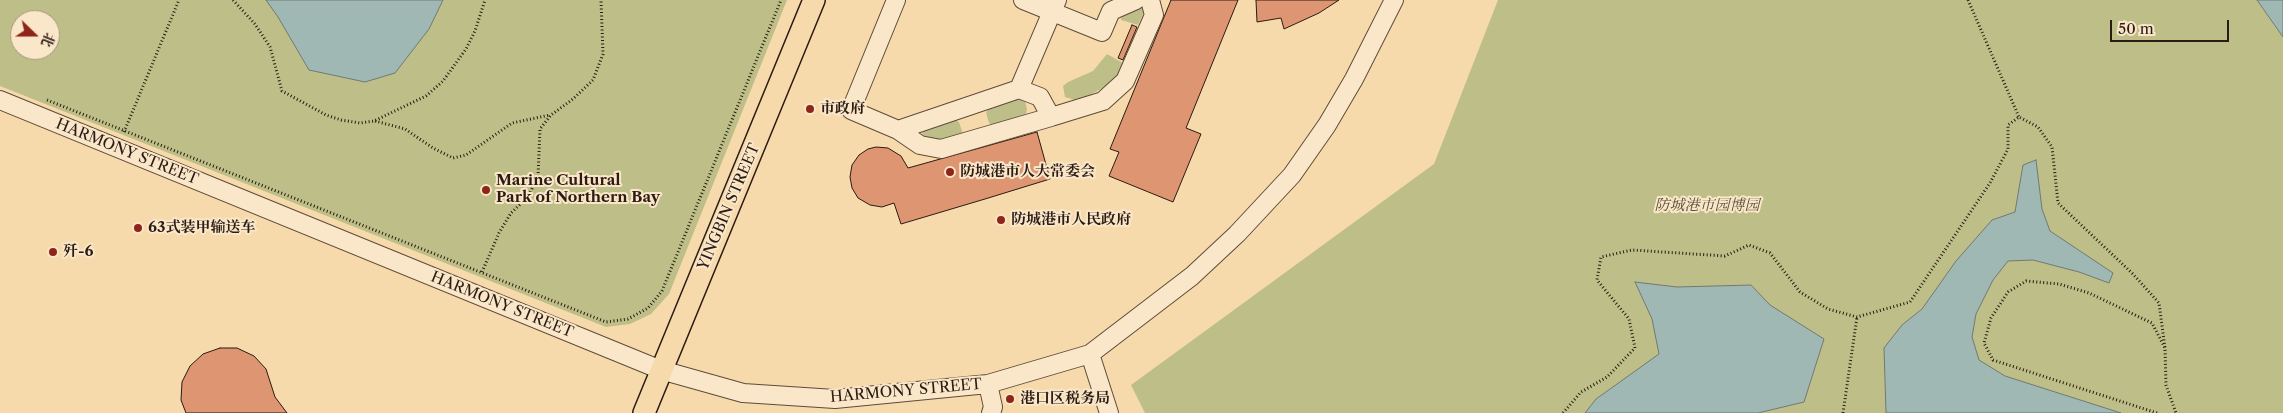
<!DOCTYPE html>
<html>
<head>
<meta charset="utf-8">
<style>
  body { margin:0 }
  #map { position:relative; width:2283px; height:413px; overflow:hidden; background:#f7daac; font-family:"Libre Caslon Text","Noto Serif SC",serif }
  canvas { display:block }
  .north { position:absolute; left:10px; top:10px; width:50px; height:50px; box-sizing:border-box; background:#fae7c9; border:1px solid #a79580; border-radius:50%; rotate:112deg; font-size:14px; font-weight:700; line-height:20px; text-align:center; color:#2b1b13 }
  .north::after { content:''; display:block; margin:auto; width:18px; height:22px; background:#8f2418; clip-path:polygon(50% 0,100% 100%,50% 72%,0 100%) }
  .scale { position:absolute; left:2110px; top:20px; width:119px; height:22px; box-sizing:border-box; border:2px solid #2b1b13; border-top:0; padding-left:6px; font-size:15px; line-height:18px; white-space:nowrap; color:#2b1b13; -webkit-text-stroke:4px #fae7c9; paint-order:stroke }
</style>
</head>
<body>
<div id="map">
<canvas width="2283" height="413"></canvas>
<div class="north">北</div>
<div class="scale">50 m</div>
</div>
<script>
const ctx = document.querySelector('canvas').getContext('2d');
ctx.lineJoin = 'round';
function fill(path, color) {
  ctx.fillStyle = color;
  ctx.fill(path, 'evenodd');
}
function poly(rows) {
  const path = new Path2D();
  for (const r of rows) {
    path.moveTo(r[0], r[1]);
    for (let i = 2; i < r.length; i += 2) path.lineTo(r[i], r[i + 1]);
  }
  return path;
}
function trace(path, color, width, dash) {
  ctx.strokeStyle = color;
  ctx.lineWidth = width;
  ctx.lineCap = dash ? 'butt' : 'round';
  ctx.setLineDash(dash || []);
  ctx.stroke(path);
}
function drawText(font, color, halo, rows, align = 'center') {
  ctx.font = font + ' "Libre Caslon Text","Noto Serif SC",serif';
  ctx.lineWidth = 4;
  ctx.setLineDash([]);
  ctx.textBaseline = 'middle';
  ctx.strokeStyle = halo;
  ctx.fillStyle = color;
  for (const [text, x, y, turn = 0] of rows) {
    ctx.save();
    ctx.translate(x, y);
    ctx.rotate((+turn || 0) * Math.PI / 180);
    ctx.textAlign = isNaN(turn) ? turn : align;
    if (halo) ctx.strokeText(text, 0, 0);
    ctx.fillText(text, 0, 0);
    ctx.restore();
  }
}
fill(poly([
  [0,0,787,0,669,294,651,314,630,324,606,327,0,86],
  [20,20,50,20,50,50,20,50],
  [1498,0,2257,0,2283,37,2283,413,1145,413,1131,385,1434,164],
  [1138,7,1143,8,1144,12,1138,25,1121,20,1122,14],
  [1107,54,1123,63,1117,75,1106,86,1086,97,1075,100,1065,97,1063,86,1068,82,1093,71],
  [1016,97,1025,101,1027,109,1026,114,994,126,989,123,986,113,990,106],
  [954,119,959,122,963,134,960,137,939,141,923,135,922,131]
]), '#bebf88');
const water = poly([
  [266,0,443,0,429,29,395,73,365,82,309,70,278,17,266,0],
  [2257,0,2283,0,2283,37,2257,0],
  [2036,160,2042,209,2050,231,2113,273,2109,283,2079,272,2033,260,2008,261,1993,280,1976,314,1972,337,1979,360,2005,376,2121,413,1886,413,1884,348,1902,325,1922,309,1956,261,1992,220,2015,212,2023,165,2036,160],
  [1635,282,1677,287,1751,285,1770,305,1824,339,1804,402,1758,413,1585,413,1596,399,1659,354,1652,319,1635,282]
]);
fill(water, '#a0b8b3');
trace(water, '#717973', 1);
const building = poly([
  [1171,0,1238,0,1186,128,1201,134,1173,202,1109,176,1119,152,1110,149,1171,0],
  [1256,0,1339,0,1319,13,1284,29,1281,18,1257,22,1256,0],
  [1132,25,1137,27,1123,60,1118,58,1132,25],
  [1037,132,1050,179,985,199,901,224,894,203,882,207,870,205,858,198,852,188,850,177,852,165,859,155,868,149,876,147,888,148,901,156,908,168,1037,132],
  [220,348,237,348,254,356,266,369,275,397,287,413,186,413,181,400,182,382,190,366,203,354,220,348]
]);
fill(building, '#dd9572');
trace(building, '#2b1b13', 1);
const minor = poly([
  [896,0,851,110,898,130,1019,89,1057,0],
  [1023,0,1102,32,1111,11,1136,0],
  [1019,89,1040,97,1051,117,1103,101,1125,81,1154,15,1150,0],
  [0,100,661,370,743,393,835,399,988,384,1090,354,1192,276,1237,234,1292,175,1327,125,1354,79,1394,0],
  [898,130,920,145,941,149,1051,117],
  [1090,354,1109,413],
  [988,384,993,407,991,413]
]);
const major = poly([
  [644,413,814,0]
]);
trace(minor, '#5e4b39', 20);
trace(major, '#2b1b13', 24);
trace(poly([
  [233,0,255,24,270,47,282,91,326,115,341,120,360,123,374,121,426,96,443,81,466,49,475,31,485,0],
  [1968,0,2019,117],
  [47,100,606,322,628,319,648,308,662,291,781,0],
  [375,121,405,129,433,148,453,158,466,155,512,123,550,115],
  [124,132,179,0],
  [482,272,499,233,511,213,528,197,538,176,540,129,551,115,573,99,593,80,603,54,601,0],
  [1563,413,1581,392,1607,377,1635,348,1629,319,1597,280,1601,257,1632,250,1725,256,1749,245,1770,253,1800,292,1828,309,1857,317,1910,302,1990,183,2008,149,2008,125,2019,117,2038,127,2052,147,2058,203,2133,274,2159,303,2165,348],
  [1843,413,1857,317],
  [2157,413,1993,360,1984,343,1991,318,2008,292,2026,281,2059,284,2089,293,2152,323,2165,348,2166,385,2176,413]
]), '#2b1b13', 3, [1, 2.5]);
trace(minor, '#fae7c9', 18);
trace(major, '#f7daac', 21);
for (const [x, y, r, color] of [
  [810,109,5,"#8f2418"],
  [950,172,5,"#8f2418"],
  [486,190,5,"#8f2418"],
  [1001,220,5,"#8f2418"],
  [138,228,5,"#8f2418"],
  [53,252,5,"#8f2418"],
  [1010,399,5,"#8f2418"]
]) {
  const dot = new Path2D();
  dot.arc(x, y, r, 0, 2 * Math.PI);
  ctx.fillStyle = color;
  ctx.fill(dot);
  trace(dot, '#fae7c9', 2);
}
drawText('bold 15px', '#2b1b13', '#fae7c9', [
  ["市政府",820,109],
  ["防城港市人大常委会",960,172],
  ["Marine Cultural",496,181],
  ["Park of Northern Bay",496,198],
  ["防城港市人民政府",1011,220],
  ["63式装甲输送车",148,228],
  ["歼-6",63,252],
  ["港口区税务局",1020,399]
], 'left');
drawText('15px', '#2b1b13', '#fae7c9', [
  ["HARMONY STREET",127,152,22],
  ["YINGBIN STREET",729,207,-67],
  ["HARMONY STREET",502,305,22],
  ["HARMONY STREET",906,391,-5]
]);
drawText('italic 15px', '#574c36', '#fae7c9', [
  ["防城港市园博园",1707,206]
]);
</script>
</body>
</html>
